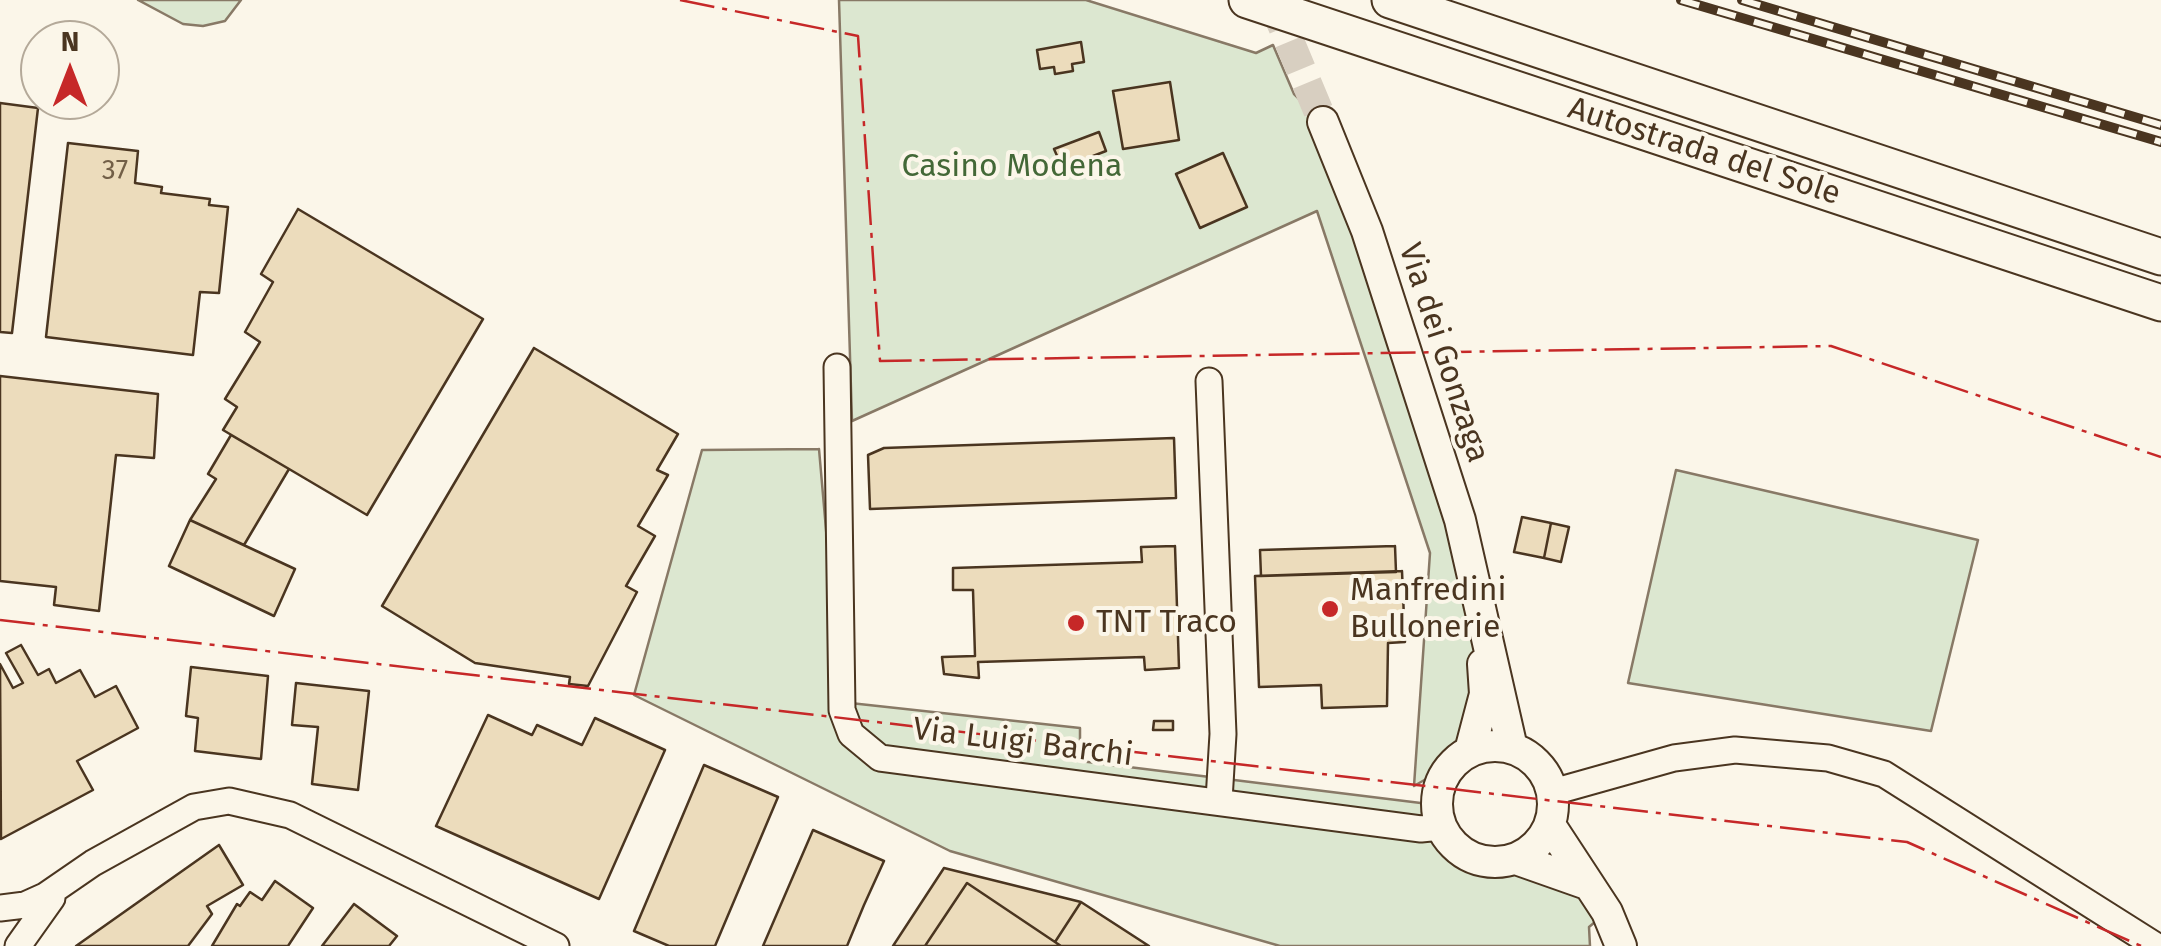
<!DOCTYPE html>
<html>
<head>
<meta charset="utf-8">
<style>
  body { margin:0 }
  #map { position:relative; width:2161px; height:946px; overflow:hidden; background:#fbf6e9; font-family:"Fira Sans",sans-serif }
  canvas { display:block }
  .north { position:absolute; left:20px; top:20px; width:100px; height:100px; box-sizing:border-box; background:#fbf6e9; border:2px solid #b4a999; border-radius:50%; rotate:0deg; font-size:28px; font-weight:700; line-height:40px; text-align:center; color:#4a3520 }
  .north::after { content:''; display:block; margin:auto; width:35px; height:45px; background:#c62828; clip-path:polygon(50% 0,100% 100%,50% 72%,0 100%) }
</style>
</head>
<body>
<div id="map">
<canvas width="2161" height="946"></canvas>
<div class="north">N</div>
</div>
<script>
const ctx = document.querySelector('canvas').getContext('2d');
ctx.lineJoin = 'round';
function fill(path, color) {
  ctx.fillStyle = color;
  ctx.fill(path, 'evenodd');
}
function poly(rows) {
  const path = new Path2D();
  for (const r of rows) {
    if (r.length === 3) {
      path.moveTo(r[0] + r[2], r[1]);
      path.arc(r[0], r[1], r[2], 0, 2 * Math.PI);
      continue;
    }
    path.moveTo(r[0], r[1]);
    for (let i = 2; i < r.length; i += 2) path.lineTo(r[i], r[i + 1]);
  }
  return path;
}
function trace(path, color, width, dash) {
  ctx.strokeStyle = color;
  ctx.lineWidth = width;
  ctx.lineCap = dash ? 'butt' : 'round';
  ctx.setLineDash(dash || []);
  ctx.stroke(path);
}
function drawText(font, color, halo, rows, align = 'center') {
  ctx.font = font + ' "Fira Sans",sans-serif';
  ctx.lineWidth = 8;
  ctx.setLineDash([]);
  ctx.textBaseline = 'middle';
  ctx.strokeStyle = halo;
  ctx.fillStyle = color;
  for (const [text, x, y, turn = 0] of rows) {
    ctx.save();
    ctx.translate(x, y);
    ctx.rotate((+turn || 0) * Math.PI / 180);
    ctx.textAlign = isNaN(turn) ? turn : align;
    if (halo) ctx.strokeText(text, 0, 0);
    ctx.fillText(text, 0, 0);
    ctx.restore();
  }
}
const green = poly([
  [138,0,241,0,225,21,203,26,183,24,138,0],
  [839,0,1086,0,1256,53,1273,45,1294,94,1323,122,1460,520,1485,694,1452,764,1414,786,1430,553,1317,211,852,421,839,0],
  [819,449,841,702,1080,728,1080,761,1437,805,1441,827,1459,850,1487,862,1516,859,1607,912,1589,927,1590,946,1280,946,950,851,634,695,702,450,819,449],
  [1676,470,1978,540,1931,731,1628,683,1676,470]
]);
fill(green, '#dce7d0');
trace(green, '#887966', 2.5);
const building = poly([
  [1081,42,1084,62,1072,64,1073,71,1055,74,1054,67,1040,69,1037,50,1081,42],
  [1170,82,1179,140,1123,149,1113,91,1170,82],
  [0,103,38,108,12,333,0,332,0,103],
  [1099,132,1106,151,1093,156,1096,164,1080,171,1076,162,1062,167,1054,149,1099,132],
  [68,143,138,151,135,183,162,187,161,193,210,199,209,205,228,207,219,293,200,292,193,355,46,337,68,143],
  [1223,153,1247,207,1200,228,1176,174,1223,153],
  [298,209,483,319,367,515,223,430,237,407,225,399,260,342,245,332,273,282,261,274,298,209],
  [534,348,678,434,657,470,668,475,638,526,655,536,626,586,637,592,588,686,569,684,570,677,475,663,382,606,534,348],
  [0,376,158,394,154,458,116,455,99,611,54,605,56,587,0,581,0,376],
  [231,435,289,469,244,545,190,520,216,479,208,474,231,435],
  [1174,438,1176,498,870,509,868,455,884,448,1174,438],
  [1522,517,1551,523,1544,558,1514,552,1522,517],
  [190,520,295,569,274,616,169,566,190,520],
  [1551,523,1569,527,1561,562,1544,558,1551,523],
  [1175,546,1179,668,1145,670,1144,657,978,662,979,678,944,674,942,657,975,656,973,590,953,590,953,568,1142,562,1141,547,1175,546],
  [1395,546,1396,572,1261,576,1260,550,1395,546],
  [1402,571,1405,642,1388,643,1387,706,1322,708,1321,685,1259,687,1255,576,1402,571],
  [21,645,38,675,49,669,56,683,80,670,95,697,116,686,138,728,77,761,93,790,1,839,0,664,13,688,23,683,6,653,21,645],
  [191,667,268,676,261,759,195,751,198,718,186,716,191,667],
  [296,683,369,691,358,790,312,784,318,727,292,725,296,683],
  [488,715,532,735,537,725,582,745,595,718,665,750,599,899,436,826,488,715],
  [1154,721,1173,721,1173,730,1153,730,1154,721],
  [704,765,778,797,715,946,669,946,634,931,704,765],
  [813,830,884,861,864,905,847,946,763,946,813,830],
  [219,845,243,885,207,906,212,914,188,946,76,946,219,845],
  [944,868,1081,902,1055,942,967,883,925,946,893,946,944,868],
  [275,881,313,908,288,946,212,946,237,904,240,906,250,892,262,900,275,881],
  [967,883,1055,942,1061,946,925,946,967,883],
  [1081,902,1149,946,1061,946,1055,942,1081,902],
  [354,904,397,936,389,946,322,946,354,904]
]);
fill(building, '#ecdcbc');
trace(building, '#4a3520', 2.5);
trace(poly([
  [1272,0,1323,122]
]), '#d8cfc1', 30, [30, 15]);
const minor = poly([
  [837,367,842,710,851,734,880,758,1421,829,1441,827],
  [1209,381,1223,734,1219,800],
  [1553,792,1674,758,1735,750,1828,758,1884,774,2156,946],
  [0,908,25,905,45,896,93,863,194,807,229,801,290,815,556,946],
  [18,946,52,898]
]);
const major = poly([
  [1323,122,1367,231,1460,520,1512,748],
  [1495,804,58],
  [1470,751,1485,694,1483,664],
  [1550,825,1607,912,1621,946],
  [1516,859,1587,884]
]);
const highway = poly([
  [1247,0,2161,303],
  [1390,0,2161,257]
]);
trace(minor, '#4a3520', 29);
trace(major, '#4a3520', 34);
trace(highway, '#4a3520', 39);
trace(minor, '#fbf6e9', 25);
trace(major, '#fbf6e9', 30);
trace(highway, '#fbf6e9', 35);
const rail = poly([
  [1681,0,2161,142],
  [1742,0,2161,125]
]);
trace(rail, '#4a3520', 10);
trace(rail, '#fbf6e9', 6, [19]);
trace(poly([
  [680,0,858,36,880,361,1831,346,2161,457],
  [0,620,1907,842,2141,946]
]), '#c62828', 2.5, [35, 8, 5, 8]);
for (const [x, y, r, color] of [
  [1330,609,10,"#c62828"],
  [1076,623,10,"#c62828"]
]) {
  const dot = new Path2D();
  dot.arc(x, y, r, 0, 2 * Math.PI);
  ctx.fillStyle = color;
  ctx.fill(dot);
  trace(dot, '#fbf6e9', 4);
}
drawText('28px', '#725f47', null, [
  ["37",115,171]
]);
drawText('32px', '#4a3520', '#fbf6e9', [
  ["Autostrada del Sole",1704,152,18],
  ["Via dei Gonzaga",1443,353,72],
  ["Via Luigi Barchi",1023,743,7]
]);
drawText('32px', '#436837', '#fbf6e9', [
  ["Casino Modena",1012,167]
]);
drawText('32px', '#4a3520', '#fbf6e9', [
  ["Manfredini",1350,591],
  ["Bullonerie",1350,628],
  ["TNT Traco",1096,623]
], 'left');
</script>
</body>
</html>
